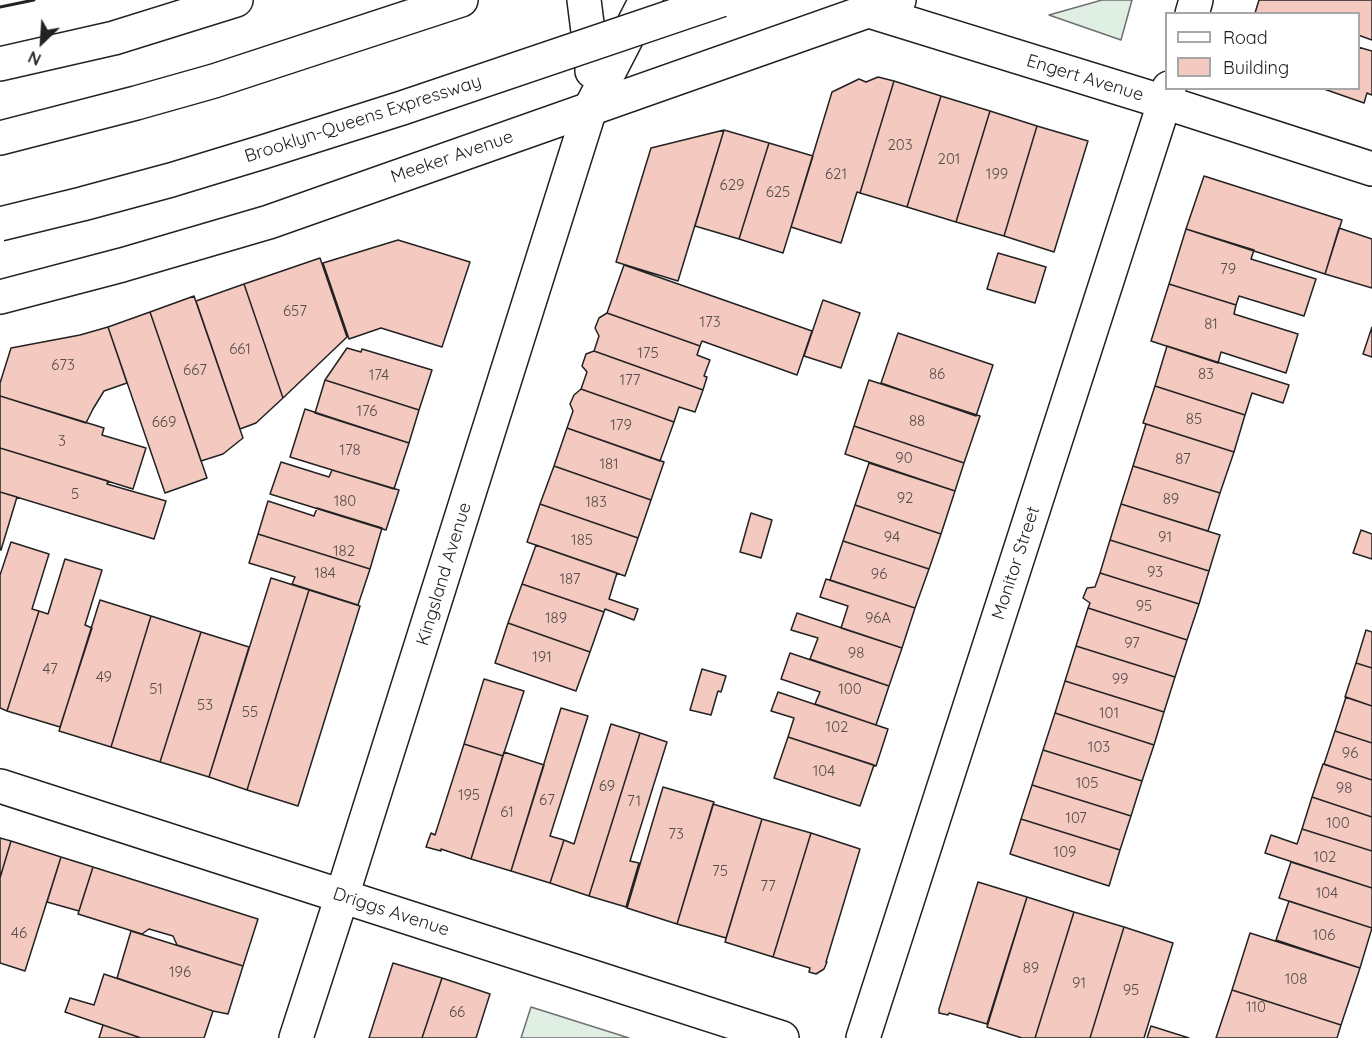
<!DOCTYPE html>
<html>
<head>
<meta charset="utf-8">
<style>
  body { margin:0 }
  #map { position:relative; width:1372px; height:1038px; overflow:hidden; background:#fff; font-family:Quicksand,sans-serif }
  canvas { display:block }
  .legend { position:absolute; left:1165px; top:12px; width:195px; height:78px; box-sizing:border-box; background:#fff; border:2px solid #a7a7a7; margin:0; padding:8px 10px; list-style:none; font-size:18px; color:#222 }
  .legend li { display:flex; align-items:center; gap:12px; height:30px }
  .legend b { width:30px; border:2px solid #a7a7a7 }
  .north { position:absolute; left:12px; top:12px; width:60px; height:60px; -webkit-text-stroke:4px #fff; paint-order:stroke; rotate:205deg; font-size:16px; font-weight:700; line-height:24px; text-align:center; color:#222 }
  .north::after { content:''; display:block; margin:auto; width:21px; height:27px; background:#222; clip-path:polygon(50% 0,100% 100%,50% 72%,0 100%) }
</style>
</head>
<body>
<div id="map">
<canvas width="1372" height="1038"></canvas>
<ul class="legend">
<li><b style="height:8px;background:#fff"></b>Road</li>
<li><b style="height:16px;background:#f3c9c0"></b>Building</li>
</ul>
<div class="north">N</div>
</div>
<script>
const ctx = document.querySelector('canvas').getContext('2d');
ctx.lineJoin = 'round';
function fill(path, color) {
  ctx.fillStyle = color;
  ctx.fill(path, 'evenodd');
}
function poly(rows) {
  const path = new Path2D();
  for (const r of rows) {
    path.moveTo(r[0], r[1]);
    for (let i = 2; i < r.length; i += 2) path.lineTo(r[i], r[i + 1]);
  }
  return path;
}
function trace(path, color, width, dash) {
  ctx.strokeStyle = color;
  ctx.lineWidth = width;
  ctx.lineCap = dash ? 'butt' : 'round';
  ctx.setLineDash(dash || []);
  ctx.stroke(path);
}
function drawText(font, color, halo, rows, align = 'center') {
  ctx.font = font + ' Quicksand,sans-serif';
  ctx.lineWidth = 4.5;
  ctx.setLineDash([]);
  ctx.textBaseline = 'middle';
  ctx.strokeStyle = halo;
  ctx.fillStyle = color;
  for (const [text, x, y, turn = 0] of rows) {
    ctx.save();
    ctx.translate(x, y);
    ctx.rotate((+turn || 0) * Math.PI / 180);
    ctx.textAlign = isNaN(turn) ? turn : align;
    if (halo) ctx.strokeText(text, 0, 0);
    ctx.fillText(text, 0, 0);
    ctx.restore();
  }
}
const green = poly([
  [1102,0,1132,0,1121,40,1049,15,1102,0],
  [531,1007,629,1038,521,1038,531,1007]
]);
fill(green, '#e0efe3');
trace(green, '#6f6f6f', 1.5);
const building = poly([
  [1259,0,1372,0,1372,40,1358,35,1358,14,1257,14,1255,13,1259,0],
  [1358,47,1372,51,1372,95,1367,93,1364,103,1321,88,1358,88,1358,47],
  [878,77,894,81,860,193,857,192,841,243,791,227,832,92,859,79,866,82,878,77],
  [894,81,941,96,907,207,860,193,894,81],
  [941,96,990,111,956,222,907,207,941,96],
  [990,111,1037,126,1004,236,956,222,990,111],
  [1037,126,1088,141,1054,252,1004,236,1037,126],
  [724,130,769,143,739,239,695,226,724,130],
  [724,130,678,281,616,262,651,148,724,130],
  [769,143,813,156,783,253,739,239,769,143],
  [1204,176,1342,220,1325,274,1186,229,1204,176],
  [1339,228,1372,239,1372,288,1325,274,1339,228],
  [1186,229,1254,250,1251,259,1316,279,1304,316,1239,296,1236,305,1169,284,1186,229],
  [398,240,470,262,442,347,381,328,349,339,323,263,398,240],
  [998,253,1046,267,1035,303,987,289,998,253],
  [320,258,347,337,283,398,244,284,320,258],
  [624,265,812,331,797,375,702,341,700,346,607,313,624,265],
  [244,284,283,398,256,423,240,429,196,301,244,284],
  [1169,284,1236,305,1234,314,1298,334,1286,373,1221,352,1218,363,1151,341,1169,284],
  [194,296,243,438,223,454,201,461,150,312,194,296],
  [823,300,860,313,841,368,804,356,823,300],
  [150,312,207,478,165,493,108,327,150,312],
  [607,313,700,346,697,355,710,360,704,376,707,377,703,390,594,351,599,336,595,328,599,318,607,313],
  [108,327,127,383,104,391,93,409,86,423,0,396,0,383,11,348,80,335,108,327],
  [1372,327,1372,357,1363,354,1372,327],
  [898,333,993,365,976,416,881,383,898,333],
  [1167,346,1289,385,1283,403,1252,393,1245,415,1155,386,1167,346],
  [347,348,361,352,362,349,432,370,419,410,325,380,347,348],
  [594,351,703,390,695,412,679,407,674,422,581,389,587,372,582,366,586,354,594,351],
  [325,380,419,410,409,443,315,413,325,380],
  [869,380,980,416,964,463,854,426,869,380],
  [1155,386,1245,415,1234,452,1143,423,1155,386],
  [581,389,674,422,660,461,567,428,573,411,570,404,574,395,581,389],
  [0,396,104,428,102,435,146,448,133,489,0,448,0,396],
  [305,409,409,443,394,489,290,457,305,409],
  [1146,424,1234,452,1220,493,1133,466,1146,424],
  [854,426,964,463,955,491,845,454,854,426],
  [567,428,664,462,651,500,554,466,567,428],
  [0,448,108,481,107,484,166,501,154,539,0,492,0,448],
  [281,462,329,477,332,470,399,490,386,530,270,494,281,462],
  [869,463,955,491,941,534,855,505,869,463],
  [554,466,651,500,638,538,540,504,554,466],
  [1133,466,1220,493,1208,531,1121,504,1133,466],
  [0,492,17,497,1,550,0,550,0,492],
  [268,501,314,516,317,508,382,528,370,569,258,534,268,501],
  [540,504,638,538,625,576,527,542,540,504],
  [1121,504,1220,535,1209,571,1110,540,1121,504],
  [855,505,941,534,929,569,843,541,855,505],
  [751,513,772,520,761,558,740,552,751,513],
  [1361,530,1372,534,1372,559,1353,553,1361,530],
  [258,534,370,569,358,605,292,584,295,577,249,563,258,534],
  [1110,540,1209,571,1199,604,1100,573,1110,540],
  [843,541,929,569,915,608,830,580,843,541],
  [11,542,49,554,32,609,39,611,7,711,0,708,0,575,11,542],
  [536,545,617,573,609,599,638,609,634,620,605,609,604,612,522,584,536,545],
  [65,559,102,570,85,625,92,628,60,727,7,711,39,611,48,614,65,559],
  [1100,573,1199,604,1187,640,1088,608,1090,603,1083,598,1087,588,1095,587,1100,573],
  [271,578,309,590,247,790,209,777,271,578],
  [826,579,915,608,902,648,841,628,848,606,820,597,826,579],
  [522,584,604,612,590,652,508,623,522,584],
  [309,590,360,606,298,806,247,790,309,590],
  [100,600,151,616,111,747,59,731,100,600],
  [1088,608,1187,640,1175,677,1076,646,1088,608],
  [797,613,902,648,889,686,810,659,818,638,791,630,797,613],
  [151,616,201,632,160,762,111,747,151,616],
  [508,623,590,652,576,691,495,663,508,623],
  [1366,630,1372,632,1372,668,1356,663,1366,630],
  [201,632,249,647,209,777,160,762,201,632],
  [1076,646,1175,677,1164,712,1065,681,1076,646],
  [790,653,889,686,876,725,815,704,820,692,781,679,790,653],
  [1356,663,1372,668,1372,706,1345,697,1356,663],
  [702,669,726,676,721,692,718,691,711,715,690,710,702,669],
  [484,679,524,691,503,756,464,744,484,679],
  [1065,681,1164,712,1154,745,1055,713,1065,681],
  [778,692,888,729,876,766,788,737,794,718,771,711,778,692],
  [1346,697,1372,706,1372,743,1335,731,1346,697],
  [561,708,588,716,550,836,564,840,550,883,511,871,561,708],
  [1055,713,1154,745,1142,781,1043,750,1055,713],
  [611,724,640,733,589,896,550,883,564,840,574,844,611,724],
  [1335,731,1372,743,1372,780,1324,764,1335,731],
  [640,733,667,742,630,861,639,863,626,907,589,896,640,733],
  [788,737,874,765,860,806,774,778,788,737],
  [464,744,503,756,471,859,441,849,441,851,426,847,431,833,435,835,464,744],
  [1043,750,1142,781,1131,816,1032,785,1043,750],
  [504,752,544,765,511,871,471,859,504,752],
  [1323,764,1372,780,1372,817,1312,797,1323,764],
  [1032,785,1131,816,1120,850,1021,819,1032,785],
  [663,787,714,802,677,924,627,908,663,787],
  [1312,797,1372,817,1372,851,1302,829,1312,797],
  [713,804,762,819,726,938,677,924,713,804],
  [762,819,811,833,773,957,725,942,762,819],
  [1021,819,1120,850,1109,886,1010,854,1021,819],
  [1302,829,1372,851,1372,888,1265,853,1271,835,1297,844,1302,829],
  [811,833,860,849,826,962,827,962,824,969,816,974,809,972,810,968,773,957,811,833],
  [0,838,11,841,0,878,0,838],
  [11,841,61,857,25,971,0,963,0,878,11,841],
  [61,857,93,867,79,911,47,902,61,857],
  [1291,862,1372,888,1372,928,1279,898,1291,862],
  [93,867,258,919,243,966,177,945,173,936,149,929,142,934,78,914,93,867],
  [978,882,1027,897,987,1024,949,1013,948,1015,939,1013,939,1009,978,882],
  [1027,897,1074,912,1035,1038,1022,1038,987,1027,1027,897],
  [1289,901,1372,928,1360,968,1276,940,1289,901],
  [1074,912,1124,927,1090,1038,1035,1038,1074,912],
  [1124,927,1173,943,1144,1038,1090,1038,1124,927],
  [131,931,243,966,228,1014,213,1011,117,978,131,931],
  [1250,933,1360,968,1341,1025,1232,990,1250,933],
  [393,963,442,978,422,1038,369,1038,393,963],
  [104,974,213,1011,204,1038,141,1038,65,1012,70,998,94,1005,104,974],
  [442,978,490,994,476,1038,422,1038,442,978],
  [1232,990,1341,1025,1337,1038,1216,1038,1232,990],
  [103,1025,141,1038,99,1038,103,1025],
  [1151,1026,1189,1038,1147,1038,1151,1026]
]);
fill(building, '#f3c9c0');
trace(building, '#222', 1.5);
const street = poly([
  [584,0,592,63,592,71],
  [866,10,1164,102,1372,169],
  [1192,14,1196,0],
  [0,786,782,1038],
  [296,1038,342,896,590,109,646,0],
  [863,1038,1169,88]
]);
const secondary = poly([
  [0,64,114,38,236,0],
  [0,297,122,265,269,222,899,0]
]);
const highway = poly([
  [0,138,136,103,214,81,461,0]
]);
trace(street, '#222', 36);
trace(secondary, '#222', 36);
trace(highway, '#222', 36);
trace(street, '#fff', 33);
trace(secondary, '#fff', 33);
trace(highway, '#fff', 33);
const highwayBridge = poly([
  [0,224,82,204,171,180,263,152,402,108,721,0]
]);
trace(highwayBridge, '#222', 36, []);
trace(highwayBridge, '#fff', 33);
trace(poly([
  [0,7,34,0]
]), '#222', 3);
drawText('15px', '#564c4a', null, [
  ["203",900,145],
  ["201",949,159],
  ["621",836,174],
  ["199",997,174],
  ["629",732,185],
  ["625",778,192],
  ["79",1228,269],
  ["657",295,311],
  ["173",710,322],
  ["81",1211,324],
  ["661",240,349],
  ["175",648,353],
  ["673",63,365],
  ["667",195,370],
  ["86",937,374],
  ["83",1206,374],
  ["174",379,375],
  ["177",630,380],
  ["176",367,411],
  ["85",1194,419],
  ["88",917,421],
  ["669",164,422],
  ["179",621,425],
  ["3",62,441],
  ["178",350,450],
  ["90",904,458],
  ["87",1183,459],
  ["181",609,464],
  ["5",75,494],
  ["92",905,498],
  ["89",1171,499],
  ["180",345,501],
  ["183",596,502],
  ["94",892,537],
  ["91",1165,537],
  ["185",582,540],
  ["182",344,551],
  ["93",1155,572],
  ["184",325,573],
  ["96",879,574],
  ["187",570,579],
  ["95",1144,606],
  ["189",556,618],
  ["96A",878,618],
  ["97",1132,643],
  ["98",856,653],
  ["191",542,657],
  ["47",50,669],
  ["49",104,677],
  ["99",1120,679],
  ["51",156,689],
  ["100",850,689],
  ["53",205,705],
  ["55",250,712],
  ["101",1109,713],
  ["102",837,727],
  ["103",1099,747],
  ["96",1350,753],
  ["104",824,771],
  ["105",1087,783],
  ["69",607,786],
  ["98",1344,788],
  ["195",469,795],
  ["67",547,800],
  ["71",634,801],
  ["61",507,812],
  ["107",1076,818],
  ["100",1338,823],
  ["73",676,834],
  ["109",1065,852],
  ["102",1325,857],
  ["75",720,871],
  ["77",768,886],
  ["104",1327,893],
  ["46",19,933],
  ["106",1324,935],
  ["89",1031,968],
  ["196",180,972],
  ["108",1296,979],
  ["91",1079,983],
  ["95",1131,990],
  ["110",1256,1007],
  ["66",457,1012]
]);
drawText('18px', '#222', '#fff', [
  ["Engert Avenue",1085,78,17],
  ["Brooklyn-Queens Expressway",363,119,-18],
  ["Meeker Avenue",452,157,-19],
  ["Monitor Street",1016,563,-72],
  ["Kingsland Avenue",444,574,-73],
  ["Driggs Avenue",391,912,18]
]);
</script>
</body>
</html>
